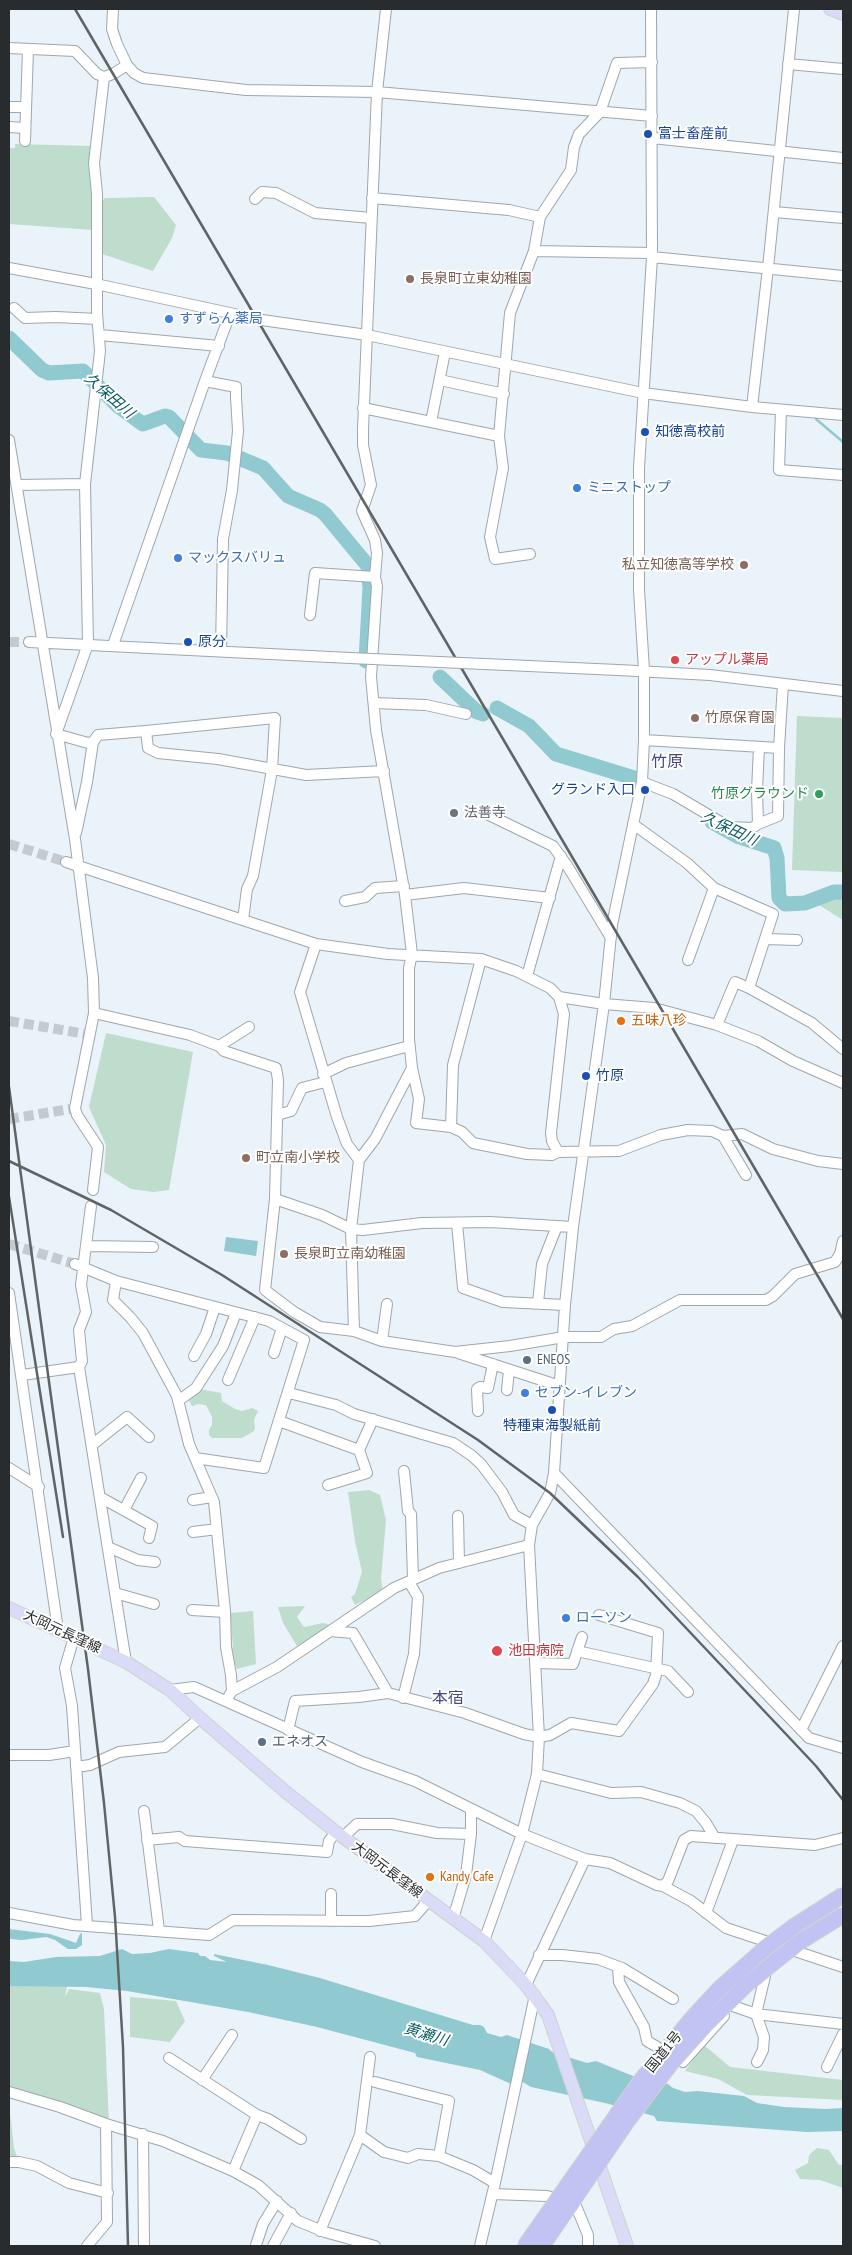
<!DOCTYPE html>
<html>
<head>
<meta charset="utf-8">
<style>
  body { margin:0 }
  #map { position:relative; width:852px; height:2255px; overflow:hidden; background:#eaf3f9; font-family:"PT Sans Narrow",sans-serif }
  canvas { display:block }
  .frame { position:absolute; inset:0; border:10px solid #292c2e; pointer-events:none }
</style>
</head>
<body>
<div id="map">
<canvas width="852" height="2255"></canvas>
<div class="frame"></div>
</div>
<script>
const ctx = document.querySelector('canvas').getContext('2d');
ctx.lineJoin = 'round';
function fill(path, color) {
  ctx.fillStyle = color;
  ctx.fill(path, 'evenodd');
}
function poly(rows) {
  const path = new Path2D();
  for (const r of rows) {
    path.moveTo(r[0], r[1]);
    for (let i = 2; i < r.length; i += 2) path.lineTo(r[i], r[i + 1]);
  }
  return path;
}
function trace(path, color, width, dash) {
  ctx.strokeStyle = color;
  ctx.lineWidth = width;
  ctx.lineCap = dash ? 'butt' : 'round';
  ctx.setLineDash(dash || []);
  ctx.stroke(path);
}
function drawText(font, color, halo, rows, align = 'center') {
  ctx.font = font + ' "PT Sans Narrow","Noto Sans JP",sans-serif';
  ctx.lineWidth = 4;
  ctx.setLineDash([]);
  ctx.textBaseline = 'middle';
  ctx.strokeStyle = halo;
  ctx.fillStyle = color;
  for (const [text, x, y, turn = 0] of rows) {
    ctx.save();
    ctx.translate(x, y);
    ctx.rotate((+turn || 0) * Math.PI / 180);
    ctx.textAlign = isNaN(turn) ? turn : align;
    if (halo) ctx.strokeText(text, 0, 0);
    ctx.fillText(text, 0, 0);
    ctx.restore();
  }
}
fill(poly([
  [15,144,93,146,93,230,9,224,9,148,15,148],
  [154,197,176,225,172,238,153,271,102,254,102,201,105,198],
  [797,716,843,718,843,872,792,870],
  [828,899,843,899,843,920,819,905],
  [106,1033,193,1052,169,1190,153,1192,131,1189,104,1172,106,1145,89,1107],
  [199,1389,221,1393,222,1401,235,1409,242,1411,252,1408,258,1411,254,1420,255,1428,254,1431,242,1438,212,1438,209,1435,209,1430,212,1425,212,1417,206,1405,198,1404,192,1406,187,1397],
  [369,1490,380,1495,386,1520,381,1579,383,1592,355,1605,351,1597,355,1594,362,1572,355,1541,348,1492],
  [305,1606,297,1617,304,1627,323,1623,330,1625,331,1629,297,1646,283,1623,278,1607],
  [253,1611,256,1664,237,1669,230,1651,233,1647,230,1613],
  [9,1985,67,1986,65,1997,69,1989,100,1993,104,2009,109,2125,10,2093,9,2101],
  [130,1997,176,2001,185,2021,170,2042,130,2037],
  [704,2045,730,2067,843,2080,843,2100,747,2095,718,2079,685,2071],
  [9,2103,14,2148,19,2162,9,2162],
  [817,2148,829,2150,839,2165,843,2165,843,2188,820,2180,800,2179,795,2170,808,2163,809,2155]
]), '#beddcc');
fill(poly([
  [226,1237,258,1241,256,1256,224,1251],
  [9,1929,50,1934,76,1943,80,1934,82,1933,82,1945,76,1949,68,1949,55,1940,46,1937,22,1940,11,1939,9,1938],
  [122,1949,132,1954,150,1953,169,1949,198,1953,200,1956,205,1956,210,1960,227,1962,214,1956,214,1954,268,1965,320,1978,473,2025,480,2025,484,2027,487,2033,501,2037,507,2035,549,2049,552,2052,587,2063,596,2061,633,2076,668,2084,673,2088,685,2092,697,2091,744,2096,757,2103,784,2107,826,2109,843,2108,843,2131,807,2132,657,2121,654,2116,605,2103,531,2087,521,2081,511,2084,480,2070,417,2057,415,2053,317,2027,248,2012,127,1991,86,1987,9,1986,9,1961,24,1962,56,1957,100,1956]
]), '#90c9d0');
trace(poly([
  [816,419,843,442]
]), '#90c9d0', 2.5);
trace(poly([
  [9,338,42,370,49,373,83,371,118,406,140,422,143,424,165,416,169,417,201,450,227,453,263,468,288,496,320,510,325,514,368,566,370,588,366,661],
  [440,677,477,712,483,714],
  [497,708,529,726,556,754,634,778],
  [712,822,737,836,774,848,777,858,779,898,785,904,805,903,834,892,843,892]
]), '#90c9d0', 15);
trace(poly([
  [9,642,29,642],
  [9,844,66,862],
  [9,1021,86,1034],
  [9,1119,70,1109],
  [9,1244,75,1264]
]), '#c3cbd0', 10, [10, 5]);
const minor = poly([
  [113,9,112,29,117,44,127,65,134,73,143,78,246,90,377,92,652,116],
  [9,48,75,51,97,74,104,77,94,163,97,194,97,313,100,351,85,484,88,644,56,734],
  [788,64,843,69],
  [104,77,113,74,127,65],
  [9,107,26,107],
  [9,127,25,128],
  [652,138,843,158],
  [25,141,28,49],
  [372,198,509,210,540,217],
  [255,199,262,192,276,193,315,213,371,218],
  [774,212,843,218],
  [534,251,652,253],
  [652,257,843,276],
  [9,268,96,284,262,320,367,335,643,393,752,407,843,415],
  [14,308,25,318,56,317,97,319],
  [100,335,219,346],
  [440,380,504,394],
  [205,381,236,387,236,397,238,431,232,490,223,539,221,651],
  [752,407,768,268,794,9],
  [363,408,499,436],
  [781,410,779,470,843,475],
  [431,422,445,352],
  [9,440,75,839,93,978,94,1013,75,1108,77,1115,98,1147,93,1190],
  [17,485,85,484],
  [530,554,495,559,490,537,503,468,499,436,510,313,534,251,540,217,571,170,574,147,579,134,600,112,617,63,652,62],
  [310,615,315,573,375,577],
  [29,642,350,658],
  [113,645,205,381,230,314],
  [618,670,710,675,843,691],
  [374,703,426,705,466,714],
  [146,731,275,718,272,770,253,876,247,889,243,920],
  [56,734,88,743,93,742,98,735,146,731,148,748,158,753,218,759,306,775,384,771],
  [644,740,779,748,783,684],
  [642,782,673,794,729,827,752,828,758,824,757,791,759,747],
  [487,814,553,846,568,867,611,938],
  [633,824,687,863,714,888,773,914,749,988,735,982,717,1025],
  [758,824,778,816,779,748],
  [76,833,87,782,93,742],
  [66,862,316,944,388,954,481,959,516,971,550,988,559,997,564,1014,551,1133,552,1141,558,1152,619,1151,661,1135,688,1130,712,1131,723,1136,746,1175],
  [405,895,464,888,550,898],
  [345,901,365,897,375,888,404,886],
  [766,939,797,940],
  [316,944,300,992,337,1117,347,1144,359,1160,351,1229,354,1331],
  [688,960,714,888],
  [527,976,561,856],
  [749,988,812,1023,843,1049],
  [559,997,604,1004,654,1008,717,1025,758,1041,793,1061,843,1083],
  [94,1013,190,1035,219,1046,224,1051,276,1068,278,1080,275,1199,265,1290,294,1312,320,1327,354,1331,382,1341,455,1352,510,1346,564,1337,601,1337,614,1329,632,1326,680,1300,766,1300,773,1296,795,1274,835,1262,840,1254,843,1241],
  [219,1046,249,1027],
  [412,1068,419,1099,416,1123,451,1127,462,1132,473,1143,527,1154,552,1155,558,1152],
  [323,1074,346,1063,409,1046],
  [277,1115,291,1111,302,1088,325,1082],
  [451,1127,453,1065,481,959],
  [723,1136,742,1134,773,1149,818,1161,843,1164],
  [359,1160,375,1139,412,1068,409,1039,409,968,412,954,405,895,376,730,371,677,377,586,375,577,377,553,375,540,362,511,371,485,363,445,363,429,377,92,386,9],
  [275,1199,322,1215,351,1229,363,1230,422,1223,490,1222,573,1227],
  [91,1206,81,1285,86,1312,79,1330,82,1361,79,1367,126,1662],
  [457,1223,463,1288,503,1302,565,1305],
  [87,1246,153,1247],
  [75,1264,116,1281,269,1321,304,1340,264,1468,195,1458],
  [116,1281,113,1300,130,1317,143,1333,177,1396,189,1444,214,1502,225,1611,226,1647,231,1675,232,1691],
  [9,1293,58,1630],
  [538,1303,542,1264,557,1226],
  [382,1341,387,1304],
  [274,1353,282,1328],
  [458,1353,560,1386],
  [194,1356,206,1334,215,1307],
  [22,1375,79,1367],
  [228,1380,255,1317],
  [507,1390,509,1370],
  [289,1393,336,1405,354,1414,453,1443,471,1455,481,1464,502,1492,514,1515,532,1525],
  [178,1401,196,1388,223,1346,236,1313],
  [478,1411,477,1389,480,1387,488,1388,493,1364],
  [279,1421,359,1450,373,1419],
  [92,1445,127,1417,149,1437],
  [9,1468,39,1487],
  [404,1471,408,1511,411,1514,413,1579],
  [554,1473,809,1738,843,1748],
  [328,1485,367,1473,359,1450],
  [100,1497,152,1526,149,1538],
  [193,1500,212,1497],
  [124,1510,141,1478],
  [458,1516,459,1563],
  [193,1532,217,1529],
  [108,1547,138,1560,155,1562],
  [115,1593,154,1604],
  [192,1610,225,1612],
  [330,1631,353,1633,388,1693,465,1713,524,1734,539,1737,550,1735,571,1723,619,1731,653,1684,656,1675,658,1633,599,1615],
  [74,1637,65,1668,72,1706,87,1925],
  [577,1651,668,1671,688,1692],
  [536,1663,573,1664,582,1637],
  [170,1690,194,1687,362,1762,415,1781,522,1834,585,1859,610,1863,657,1885,663,1886,668,1881,684,1840,691,1836,815,1845,843,1838],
  [229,1696,232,1691,277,1667,394,1588,439,1568,529,1545],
  [403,1698,414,1654,418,1597,409,1582],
  [288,1730,295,1701,359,1697,388,1693],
  [801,1730,843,1646],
  [9,1755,49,1755,75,1751],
  [76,1767,90,1765,119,1752,165,1747,200,1718],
  [537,1774,611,1793,641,1792,680,1803,696,1811,706,1823,715,1838],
  [144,1811,159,1930],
  [343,1837,357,1824,392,1824,437,1833,471,1834,471,1809],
  [147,1840,179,1837,185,1841,327,1852,329,1841,336,1832],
  [663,1886,691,1901,726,1928,843,1967],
  [9,1913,73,1925,209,1935,233,1920,369,1921,415,1916,428,1901],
  [706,1913,733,1840],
  [453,1919,466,1875,471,1834],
  [331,1921,331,1894],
  [484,1941,522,1834,537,1774,539,1737,529,1545,532,1525,550,1493,554,1473,565,1305,573,1227,604,1004,612,925,642,782,644,740,644,670,639,590,639,468,652,257,651,9],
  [539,1955,562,1955,598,1959,622,1968,673,1999],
  [618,1967,619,1982,644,2027,647,2041,683,2062,724,2016],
  [526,1985,585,1859],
  [733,2006,756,2014,843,2024],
  [169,2058,257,2115,268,2119,301,2139],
  [757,2062,763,2050,764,2037,756,2014,765,1976],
  [827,2067,843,2034],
  [202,2080,232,2035],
  [375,2082,449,2101,439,2156],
  [9,2092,60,2107,106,2124,163,2141,233,2171,258,2185,298,2221,325,2232,375,2246],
  [143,2134,144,2246],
  [360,2135,384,2152,408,2158,418,2154,439,2156,473,2170,495,2183],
  [9,2162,19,2162,37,2166,69,2183,108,2193],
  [233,2171,257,2115],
  [493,2194,547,2196,576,2206,588,2235,588,2246],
  [320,2231,360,2135,370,2057],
  [256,2245,263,2224,277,2201],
  [87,2246,107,2222,106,2124],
  [273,2246,291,2213],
  [480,2246,495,2183,535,1995]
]);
const major = poly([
  [830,9,843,14],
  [9,1608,126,1662,170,1690,200,1718,287,1793,336,1832,484,1941,526,1985,548,2015,627,2246]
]);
trace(minor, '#9fa6ac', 12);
trace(major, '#d0d1d1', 14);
trace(minor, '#fff', 10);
trace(major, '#dadbf7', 12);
trace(poly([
  [75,9,843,1319],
  [9,1087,88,1669,104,1803,115,1917,123,2047,128,2246],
  [9,1161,111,1210,222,1275,478,1440,550,1493,638,1577,816,1766,843,1800],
  [9,1197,63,1537]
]), '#5f6467', 2.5);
const minorBridge = poly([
  [350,658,618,670]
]);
const highwayBridge = poly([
  [525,2246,642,2079,694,2016,720,1988,763,1950,793,1927,843,1895],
  [542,2246,628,2120,672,2062,706,2024,746,1985,798,1943,843,1915]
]);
trace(minorBridge, '#9fa6ac', 12, []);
trace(highwayBridge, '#d0d1d1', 17, []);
trace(minorBridge, '#fff', 10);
trace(highwayBridge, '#c1c3f2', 15);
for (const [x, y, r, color] of [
  [648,134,5,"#1a4fb4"],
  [410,279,5,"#8d6e63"],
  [169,319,5,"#3f7fe0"],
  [645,432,5,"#1a4fb4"],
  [577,488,5,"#3f7fe0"],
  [178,558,5,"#3f7fe0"],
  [744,565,5,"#8d6e63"],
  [188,642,5,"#1a4fb4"],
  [675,660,5,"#e0444e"],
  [695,718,5,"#8d6e63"],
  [645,790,5,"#1a4fb4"],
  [819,794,5,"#2e9e5b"],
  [454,813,5,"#6b7280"],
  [621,1021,5,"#e8710a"],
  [586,1076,5,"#1a4fb4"],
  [246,1158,5,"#8d6e63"],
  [284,1254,5,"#8d6e63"],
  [527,1360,5,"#5c6f8a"],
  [525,1393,5,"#3f7fe0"],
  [552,1410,5,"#1a4fb4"],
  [566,1618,5,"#3f7fe0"],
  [497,1651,6,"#e0444e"],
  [262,1742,5,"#5c6f8a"],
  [430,1877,5,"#e8710a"]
]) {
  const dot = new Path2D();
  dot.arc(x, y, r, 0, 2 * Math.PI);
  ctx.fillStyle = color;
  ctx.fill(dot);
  trace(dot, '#fff', 2);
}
drawText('14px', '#164399', '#fff', [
  ["富士畜産前",658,134],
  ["知徳高校前",655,432],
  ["原分",198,642],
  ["グランド入口",635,790,"right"],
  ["竹原",596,1076],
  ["特種東海製紙前",552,1426,"center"]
], 'left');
drawText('14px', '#785e54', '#fff', [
  ["長泉町立東幼稚園",420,279],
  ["私立知徳高等学校",734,565,"right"],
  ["竹原保育園",705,718],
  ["町立南小学校",256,1158],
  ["長泉町立南幼稚園",294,1254]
], 'left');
drawText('14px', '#366cbe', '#fff', [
  ["すずらん薬局",179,319],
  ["ミニストップ",587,488],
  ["マックスバリュ",188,558],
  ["セブン-イレブン",535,1393],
  ["ローソン",576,1618]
], 'left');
drawText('14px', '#be3a42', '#fff', [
  ["アップル薬局",685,660],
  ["池田病院",508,1651]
], 'left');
drawText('14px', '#27864d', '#fff', [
  ["竹原グラウンド",809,794]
], 'right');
drawText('14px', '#5b616d', '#fff', [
  ["法善寺",464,813]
], 'left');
drawText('14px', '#c56008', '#fff', [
  ["五味八珍",631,1021],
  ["Kandy Cafe",440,1877]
], 'left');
drawText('14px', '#4e5e75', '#fff', [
  ["ENEOS",537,1360],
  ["エネオス",272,1742]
], 'left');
drawText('14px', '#292c2e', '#fff', [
  ["大岡元長窪線",62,1632,25],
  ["大岡元長窪線",387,1870,37],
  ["国道1号",664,2052,-51]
]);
drawText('italic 15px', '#065b63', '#fff', [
  ["久保田川",109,396,41],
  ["久保田川",729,829,25],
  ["黄瀬川",426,2035,17]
]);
drawText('16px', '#484885', '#fff', [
  ["竹原",667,762],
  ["本宿",448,1698]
]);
</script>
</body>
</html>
